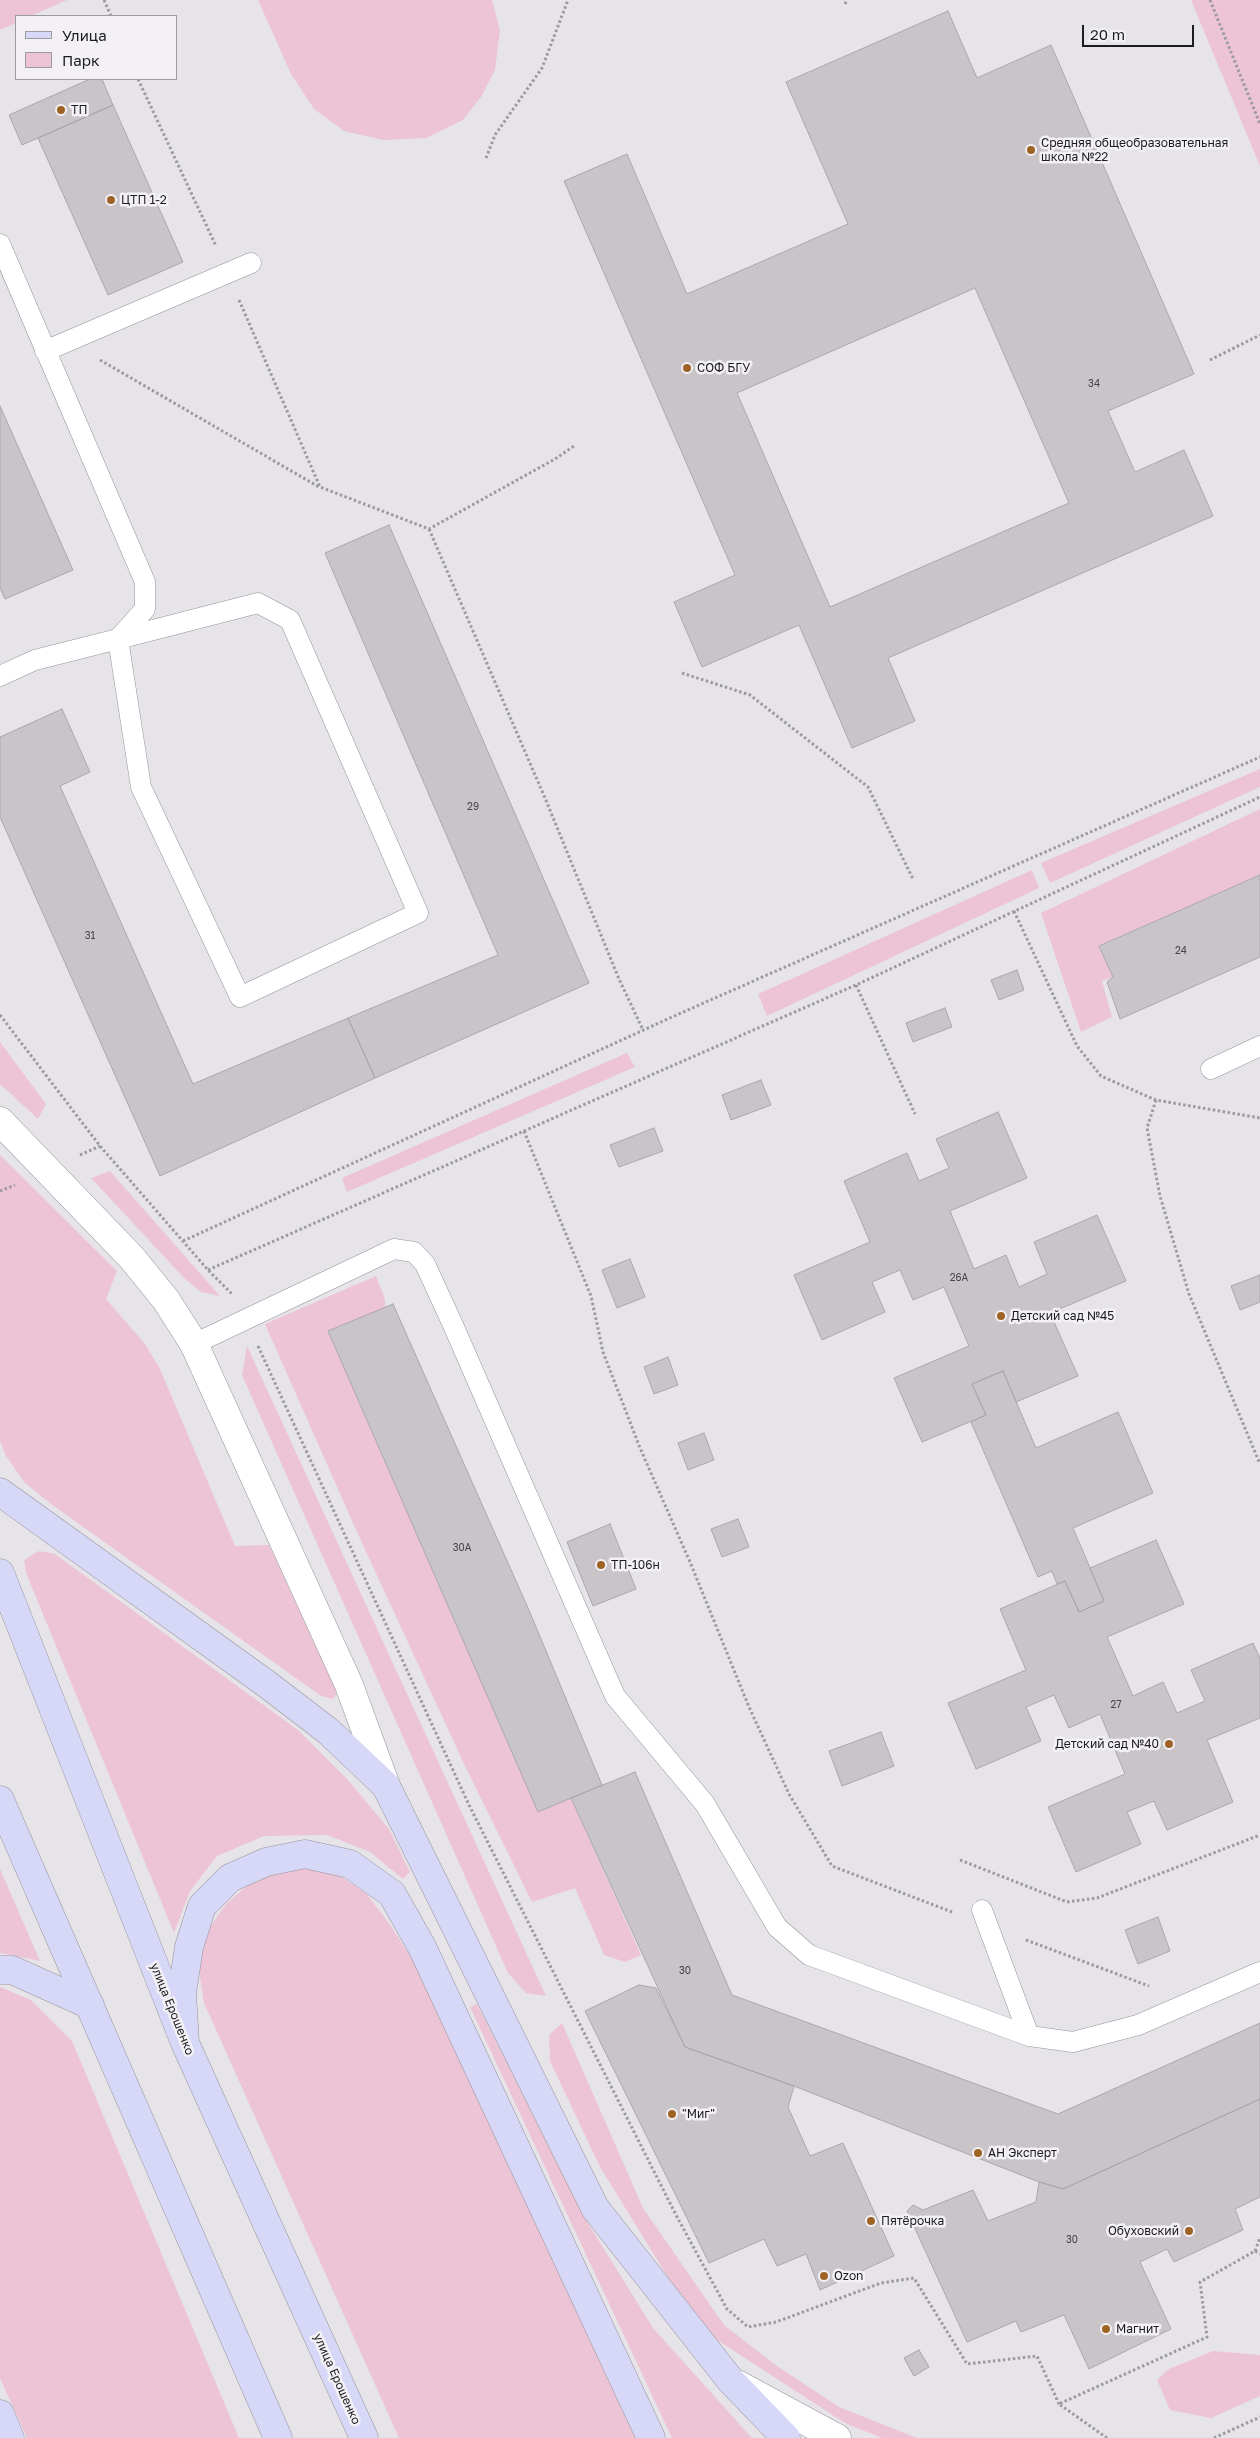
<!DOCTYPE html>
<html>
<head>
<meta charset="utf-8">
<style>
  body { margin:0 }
  #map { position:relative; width:1260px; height:2438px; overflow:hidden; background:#e6e4e9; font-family:"Golos Text",sans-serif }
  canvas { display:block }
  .legend { position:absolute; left:15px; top:15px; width:162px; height:65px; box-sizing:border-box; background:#f3f1f6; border:1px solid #9d9b9f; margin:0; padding:6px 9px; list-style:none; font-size:15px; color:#1c1b1d }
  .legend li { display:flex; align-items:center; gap:10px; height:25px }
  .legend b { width:25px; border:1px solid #9d9b9f }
  .scale { position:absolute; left:1082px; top:25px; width:112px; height:22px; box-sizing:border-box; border:2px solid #1c1b1d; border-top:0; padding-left:6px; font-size:15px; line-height:18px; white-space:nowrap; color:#1c1b1d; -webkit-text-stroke:4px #f3f1f6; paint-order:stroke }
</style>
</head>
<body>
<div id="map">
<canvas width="1260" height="2438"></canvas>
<ul class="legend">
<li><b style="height:6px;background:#d7d8f8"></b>Улица</li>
<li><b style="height:14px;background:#edc4d5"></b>Парк</li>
</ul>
<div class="scale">20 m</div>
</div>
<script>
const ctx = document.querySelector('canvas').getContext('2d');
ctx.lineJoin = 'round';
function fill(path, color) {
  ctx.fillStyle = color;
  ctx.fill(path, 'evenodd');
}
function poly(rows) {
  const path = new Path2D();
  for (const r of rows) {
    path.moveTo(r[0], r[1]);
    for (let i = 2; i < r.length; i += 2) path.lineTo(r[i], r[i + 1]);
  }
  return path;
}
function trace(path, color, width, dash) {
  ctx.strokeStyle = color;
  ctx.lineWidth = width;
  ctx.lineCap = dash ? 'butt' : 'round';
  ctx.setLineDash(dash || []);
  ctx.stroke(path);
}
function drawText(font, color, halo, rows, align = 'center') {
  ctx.font = font + ' "Golos Text",sans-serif';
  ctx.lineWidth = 5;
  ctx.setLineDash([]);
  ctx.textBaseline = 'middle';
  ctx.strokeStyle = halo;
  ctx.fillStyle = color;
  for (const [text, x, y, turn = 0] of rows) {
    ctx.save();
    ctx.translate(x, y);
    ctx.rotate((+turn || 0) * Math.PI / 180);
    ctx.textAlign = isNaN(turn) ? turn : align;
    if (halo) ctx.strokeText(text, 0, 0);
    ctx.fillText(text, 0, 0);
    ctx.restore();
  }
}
fill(poly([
  [0,0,67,0,31,16,16,16,16,23,0,30],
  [258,0,492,0,500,31,495,70,481,97,463,120,426,138,383,140,344,131,314,109,291,74],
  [1191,0,1260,0,1260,166],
  [1260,769,1260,787,1050,883,1041,863],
  [1260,809,1260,875,1099,946,1113,977,1102,981,1112,1017,1081,1032,1041,913],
  [1032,870,1039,888,767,1016,758,994],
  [0,1042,46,1104,38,1119,0,1084],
  [627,1053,635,1067,347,1192,342,1178],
  [0,1155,117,1271,106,1299,145,1344,160,1369,235,1546,269,1545,337,1693,333,1699,321,1696,51,1504,25,1483,6,1456,0,1441],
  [110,1171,220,1296,201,1292,184,1278,91,1178],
  [376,1276,385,1299,385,1308,328,1331,538,1811,571,1798,641,1955,625,1962,604,1955,575,1888,532,1902,465,1766,357,1532,265,1324],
  [247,1346,546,1996,526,1993,508,1973,242,1375],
  [39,1551,55,1554,298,1730,348,1780,389,1829,410,1872,403,1879,370,1852,327,1835,264,1836,217,1856,190,1891,174,1933,26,1573,24,1560],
  [306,1868,337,1874,366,1893,391,1926,418,1968,635,2438,399,2438,204,2003,198,1964,207,1931,226,1904,248,1885,275,1871],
  [0,1869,40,1961,0,1953],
  [0,1987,31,2000,72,2041,239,2438,27,2438,0,2378],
  [477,2004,589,2225,653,2328,752,2438,672,2438,470,2007],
  [562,2023,643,2208,724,2325,777,2366,839,2407,917,2438,882,2438,845,2423,717,2340,674,2287,600,2167,550,2061,549,2035],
  [1213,2351,1260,2355,1260,2396,1211,2418,1170,2410,1157,2380,1169,2369]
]), '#edc4d5');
const building = poly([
  [948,11,977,78,1051,45,1194,374,1108,411,1135,472,1184,450,1213,516,888,658,915,721,852,748,799,625,702,667,674,602,735,575,564,181,627,154,687,294,848,224,786,82,948,11],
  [975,288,1069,503,830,607,737,393,975,288],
  [90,79,102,79,113,105,22,145,9,115,90,79],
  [113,105,183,262,108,295,38,138,113,105],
  [0,406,73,570,5,599,0,588,0,406],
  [389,525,589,983,375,1078,348,1018,498,955,325,553,389,525],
  [62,709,90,772,60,786,193,1084,348,1018,375,1078,160,1176,0,817,0,737,62,709],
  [1260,875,1260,957,1120,1019,1107,982,1113,977,1099,946,1260,875],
  [1017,970,1024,990,999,1000,991,980,1017,970],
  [945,1008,952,1027,913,1042,906,1023,945,1008],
  [761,1080,771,1105,731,1120,722,1095,761,1080],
  [998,1112,1027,1178,950,1211,974,1269,1006,1255,1019,1287,1047,1274,1034,1242,1097,1215,1126,1281,1050,1313,1078,1376,1016,1402,1003,1371,972,1384,986,1415,922,1442,894,1378,969,1346,944,1287,913,1300,900,1270,872,1282,885,1312,822,1340,794,1275,870,1242,844,1181,907,1153,919,1181,949,1168,936,1139,998,1112],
  [654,1128,663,1151,619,1167,610,1145,654,1128],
  [630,1259,645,1297,617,1308,602,1270,630,1259],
  [1260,1275,1260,1302,1240,1310,1231,1286,1260,1275],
  [393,1304,528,1608,602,1785,538,1812,328,1331,393,1304],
  [668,1357,678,1385,654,1394,644,1367,668,1357],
  [1003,1371,1036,1448,1118,1412,1153,1493,1073,1528,1104,1601,1079,1612,1065,1581,1057,1584,1052,1571,1038,1577,971,1422,986,1415,972,1384,1003,1371],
  [704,1433,714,1460,688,1470,678,1443,704,1433],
  [738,1519,749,1547,722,1557,711,1529,738,1519],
  [610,1524,636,1589,593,1606,567,1542,610,1524],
  [1156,1540,1184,1604,1107,1637,1133,1696,1163,1682,1177,1713,1205,1701,1191,1670,1253,1643,1260,1658,1260,1718,1207,1740,1233,1802,1167,1830,1154,1801,1127,1812,1141,1844,1076,1872,1048,1807,1125,1774,1100,1714,1069,1728,1054,1695,1026,1707,1041,1741,976,1769,948,1703,1026,1670,1000,1609,1065,1581,1079,1612,1104,1601,1090,1568,1156,1540],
  [881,1732,894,1766,842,1786,829,1751,881,1732],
  [635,1772,732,1995,1058,2114,1260,2023,1260,2099,1063,2189,1039,2182,794,2086,685,2047,571,1798,635,1772],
  [1158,1917,1170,1951,1138,1964,1125,1930,1158,1917],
  [639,1985,656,1988,685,2047,794,2086,788,2107,810,2156,843,2143,894,2256,820,2290,806,2254,777,2266,764,2239,709,2263,585,2011,639,1985],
  [1260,2099,1260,2197,1235,2209,1243,2230,1174,2262,1167,2249,1140,2262,1171,2329,1089,2369,1064,2315,1021,2332,1016,2321,967,2342,907,2211,913,2205,923,2210,973,2190,988,2221,1036,2202,1039,2182,1063,2189,1260,2099],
  [919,2350,929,2367,914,2376,904,2358,919,2350]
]);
fill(building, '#c8c4c8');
trace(building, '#aaa7aa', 1);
const lane = poly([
  [0,244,145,582,145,609,118,639,141,787,240,997,418,913,290,620,258,603,118,639,35,660,0,676],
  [45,351,251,263],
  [1211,1069,1260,1046],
  [194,1344,394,1249,414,1252,425,1264,453,1325,615,1696,705,1804,777,1927,809,1955,1029,2036,1073,2042,1138,2025,1260,1972],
  [982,1910,1029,2036]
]);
const street = poly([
  [0,1121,132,1258,166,1300,194,1344,349,1685,386,1786],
  [737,2384,837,2438]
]);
const secondary = poly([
  [0,1492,268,1685,328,1731,386,1786,595,2208,731,2381,786,2438],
  [0,1573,185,2043,364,2438],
  [0,1800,278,2438],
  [0,1970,12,1970,90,2005],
  [185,2043,182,1993,189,1947,202,1906,230,1878,266,1862,305,1854,350,1864,392,1894,422,1947,651,2438],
  [0,2414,10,2438]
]);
trace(lane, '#959397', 21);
trace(street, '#959397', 29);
trace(secondary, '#959397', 29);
trace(poly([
  [104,0,111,16],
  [1210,0,1260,124],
  [845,4,847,0],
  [138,79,216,246],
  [486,158,495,135,542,68,568,0],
  [239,300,320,487,429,529,555,459,574,446],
  [100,360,319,487],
  [1210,360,1260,335],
  [429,529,545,798,619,979,643,1030],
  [682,673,750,695,868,787,913,879],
  [1014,911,1077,1046,1101,1076,1156,1100,1260,1118],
  [856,985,915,1114],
  [0,1015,100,1146,208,1270,232,1294],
  [1156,1100,1147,1128,1160,1196,1189,1294,1260,1464],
  [524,1131,591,1296,603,1352,640,1448,690,1562,749,1707,789,1794,832,1866,952,1912],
  [80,1155,100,1146],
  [0,1191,15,1185],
  [183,1241,672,1017,1260,757],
  [208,1270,856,985,1260,797],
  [258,1346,469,1805,676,2215,727,2309,748,2327,776,2322,881,2283,914,2278,967,2364,1037,2356,1059,2404],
  [960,1860,1067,1902,1097,1898,1260,1835],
  [1026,1940,1149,1986],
  [1255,2251,1260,2238],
  [1107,2438,1059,2404,1207,2337,1200,2282,1255,2251,1260,2254],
  [1214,2438,1260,2417]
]), '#9c9a9e', 3, [2.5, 2.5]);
trace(lane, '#fff', 20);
trace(street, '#fff', 28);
trace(secondary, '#d7d8f8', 28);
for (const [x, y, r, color] of [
  [61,110,5,"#9e6324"],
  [1031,150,5,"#9e6324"],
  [111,200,5,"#9e6324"],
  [687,368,5,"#9e6324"],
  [1001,1316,5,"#9e6324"],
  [601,1565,5,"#9e6324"],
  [1169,1744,5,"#9e6324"],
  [672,2114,5,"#9e6324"],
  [978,2153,5,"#9e6324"],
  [871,2221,5,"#9e6324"],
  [1189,2231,5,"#9e6324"],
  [824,2276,5,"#9e6324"],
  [1106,2329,5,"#9e6324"]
]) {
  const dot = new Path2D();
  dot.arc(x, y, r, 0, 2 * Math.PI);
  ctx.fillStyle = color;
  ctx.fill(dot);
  trace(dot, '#f3f1f6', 2);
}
drawText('10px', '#474548', null, [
  ["34",1094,384],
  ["29",473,807],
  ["31",90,936],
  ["24",1181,951],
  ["26А",959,1278],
  ["30А",462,1548],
  ["27",1116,1705],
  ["30",685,1971],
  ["30",1072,2240]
]);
drawText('12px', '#1c1b1d', '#f3f1f6', [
  ["ТП",71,110],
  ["Средняя общеобразовательная",1041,143],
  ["школа №22",1041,157],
  ["ЦТП 1-2",121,200],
  ["СОФ БГУ",697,368],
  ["Детский сад №45",1011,1316],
  ["ТП-106н",611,1565],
  ["Детский сад №40",1159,1744,"right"],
  ["\"Миг\"",682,2114],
  ["АН Эксперт",988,2153],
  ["Пятёрочка",881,2221],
  ["Обуховский",1179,2231,"right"],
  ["Ozon",834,2276],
  ["Магнит",1116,2329]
], 'left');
drawText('12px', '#1c1b1d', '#f3f1f6', [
  ["улица Ерошенко",172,2009,68],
  ["улица Ерошенко",337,2379,66]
]);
</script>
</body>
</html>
